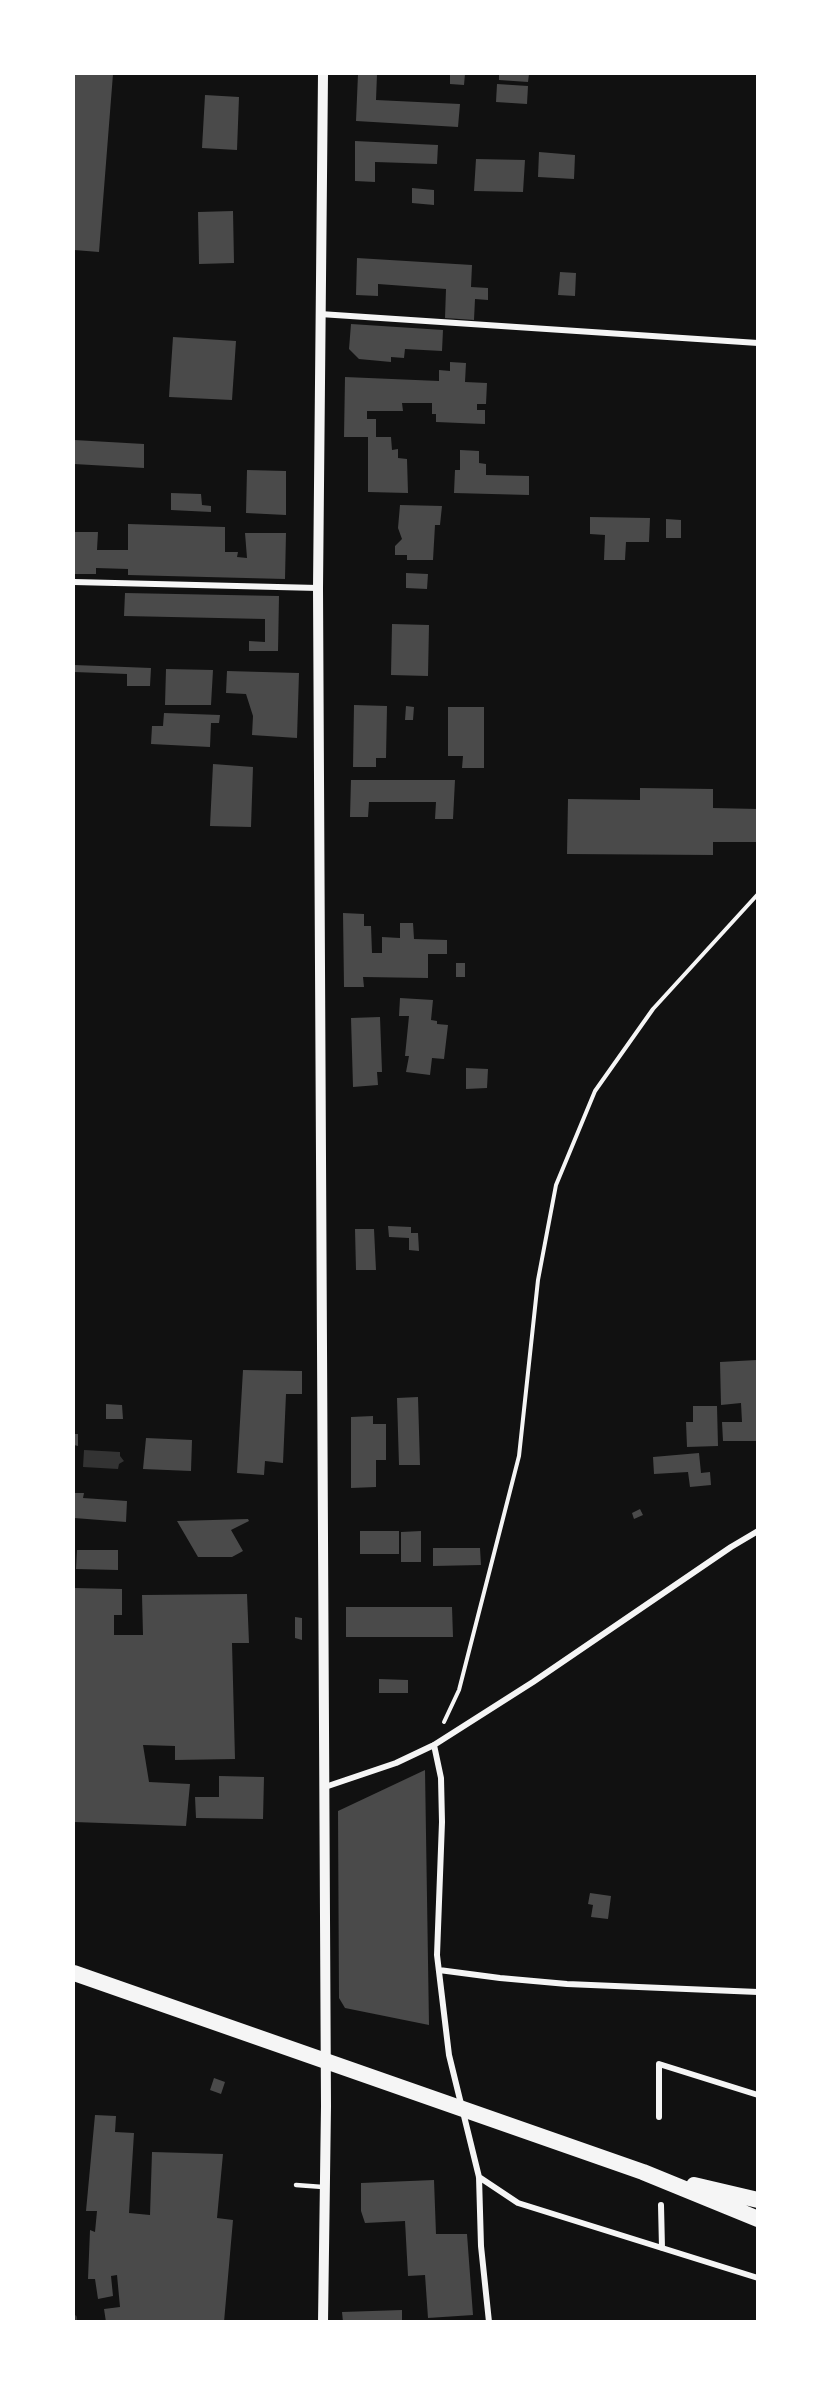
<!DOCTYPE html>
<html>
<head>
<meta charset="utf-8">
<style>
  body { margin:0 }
  #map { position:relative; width:831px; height:2395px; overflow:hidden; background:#111; font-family:"Golos Text",sans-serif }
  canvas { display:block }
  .frame { position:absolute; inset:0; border:75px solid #fff; pointer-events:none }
</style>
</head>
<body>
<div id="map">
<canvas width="831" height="2395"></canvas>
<div class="frame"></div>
</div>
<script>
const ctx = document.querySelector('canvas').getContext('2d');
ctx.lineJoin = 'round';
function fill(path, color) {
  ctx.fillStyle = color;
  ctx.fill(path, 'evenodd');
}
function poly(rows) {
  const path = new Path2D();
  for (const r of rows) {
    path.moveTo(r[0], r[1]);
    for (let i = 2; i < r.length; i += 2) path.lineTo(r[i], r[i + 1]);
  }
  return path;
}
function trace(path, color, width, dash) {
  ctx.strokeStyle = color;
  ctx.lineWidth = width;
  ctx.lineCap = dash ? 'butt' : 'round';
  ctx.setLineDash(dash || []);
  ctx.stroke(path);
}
fill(poly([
  [84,1450,120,1452,120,1456,124,1461,119,1464,118,1469,83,1467]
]), '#333');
trace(poly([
  [74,2318,74,2322]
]), '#333', 6);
fill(poly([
  [74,74,113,74,99,252,74,250],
  [358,74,377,74,376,100,460,104,458,127,356,121],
  [450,74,465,74,464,85,450,84],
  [499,74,529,74,528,82,499,80],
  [497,84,528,86,527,104,496,102],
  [205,95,239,97,237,150,202,148],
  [355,141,438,145,437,164,375,162,375,182,355,181],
  [539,152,575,155,574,179,538,177],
  [476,159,525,160,523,192,474,191],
  [412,188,434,190,434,205,412,203],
  [233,211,234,263,199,264,198,212],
  [357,258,472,265,471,287,488,288,488,300,475,299,474,320,445,318,446,289,378,284,378,296,356,295],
  [560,272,576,273,575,296,558,295],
  [351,324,443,330,442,351,405,349,404,358,391,357,391,362,359,359,349,349],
  [173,337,236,341,232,400,169,397],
  [450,362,466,363,465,382,487,383,486,404,477,404,477,410,485,410,485,424,436,422,436,414,432,414,432,403,402,403,403,411,367,411,367,419,376,419,376,437,391,437,392,450,398,449,398,458,407,459,408,493,368,492,368,437,344,437,345,377,439,381,439,370,450,371],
  [74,440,144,444,144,468,74,464],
  [460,450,479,451,479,463,486,464,486,475,529,476,529,495,454,493,455,470,460,470],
  [247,470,286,471,286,515,246,513],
  [171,493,201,494,202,505,211,506,211,512,171,510],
  [400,505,442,506,440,525,435,525,433,560,407,560,407,555,395,555,395,546,402,539,398,528],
  [590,517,650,518,649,542,626,542,625,560,604,560,605,535,590,534],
  [666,519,681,520,681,538,666,538],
  [128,524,225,527,225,552,238,552,237,557,247,558,245,533,286,533,285,579,128,575,128,569,96,568,96,574,74,574,74,532,98,532,97,550,128,550],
  [406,573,428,574,427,589,406,588],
  [125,593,279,596,278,651,249,651,249,641,265,642,265,619,124,616],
  [392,624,429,625,428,676,391,675],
  [74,665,151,668,150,686,127,686,127,674,74,672],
  [166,669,213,670,211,705,165,705],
  [227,671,299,673,297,738,252,735,253,716,246,694,226,693],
  [354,705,387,706,386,758,376,758,376,767,353,767],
  [406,706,414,707,413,720,405,720],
  [448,707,484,707,484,768,462,768,463,756,448,756],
  [164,713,220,715,219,723,211,723,210,747,151,744,152,726,163,726],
  [213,764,253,767,251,827,210,826],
  [351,780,455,780,453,819,435,819,436,802,369,802,368,817,350,817],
  [640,788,713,789,713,808,758,809,758,842,713,842,713,855,567,854,568,799,640,800],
  [343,913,364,914,364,926,371,926,372,953,382,953,382,937,400,938,400,923,413,923,414,939,447,940,447,954,428,954,428,978,363,977,364,987,344,987],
  [456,963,465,963,465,977,456,977],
  [400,998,433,1000,431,1020,437,1021,437,1024,448,1025,444,1059,432,1058,430,1075,406,1072,409,1056,405,1056,409,1016,399,1016],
  [380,1017,382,1072,377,1072,378,1085,353,1087,351,1018],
  [466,1068,488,1069,487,1088,466,1089],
  [388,1226,411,1227,411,1233,418,1233,419,1251,409,1250,409,1238,389,1237],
  [355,1229,374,1229,376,1270,356,1270],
  [757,1360,758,1441,723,1441,722,1422,742,1422,741,1403,721,1405,720,1362],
  [243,1370,302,1371,302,1394,286,1394,283,1463,265,1461,264,1475,237,1473],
  [418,1397,420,1465,399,1465,397,1398],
  [106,1404,122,1405,123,1419,106,1419],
  [693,1406,717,1406,718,1446,687,1447,686,1422,693,1422],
  [373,1416,373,1424,386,1424,386,1460,376,1460,376,1487,351,1488,351,1417],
  [74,1434,78,1434,78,1446,74,1445],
  [146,1438,192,1440,191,1471,143,1469],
  [699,1453,701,1473,710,1472,711,1485,690,1487,688,1472,654,1474,653,1457],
  [75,1493,84,1493,83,1498,127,1501,126,1522,74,1518],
  [640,1509,643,1515,634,1519,632,1513],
  [248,1519,249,1521,231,1530,243,1551,232,1557,198,1557,177,1521],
  [360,1531,399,1531,399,1554,360,1554],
  [421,1531,421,1562,401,1562,401,1532],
  [433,1548,480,1548,481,1565,433,1566],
  [77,1550,118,1550,118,1570,76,1569],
  [74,1588,122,1589,122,1615,114,1615,114,1635,143,1635,142,1595,247,1594,249,1643,232,1643,235,1759,175,1760,175,1746,143,1745,149,1782,190,1784,186,1826,74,1822],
  [346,1607,452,1607,453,1637,346,1637],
  [295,1617,302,1618,302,1640,295,1638],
  [379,1679,408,1680,408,1693,379,1693],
  [425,1770,429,2025,345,2008,339,1998,338,1811],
  [219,1776,264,1777,263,1819,196,1818,195,1797,219,1797],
  [590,1893,611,1896,608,1919,591,1917,593,1905,588,1904],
  [214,2078,225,2082,221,2094,210,2090],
  [95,2115,116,2116,115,2132,134,2133,129,2213,150,2215,152,2152,223,2154,217,2218,233,2220,224,2322,106,2322,104,2309,120,2307,117,2275,111,2276,113,2296,98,2299,95,2279,88,2279,90,2230,95,2232,97,2211,86,2211],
  [434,2180,436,2234,467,2234,473,2315,428,2318,425,2275,408,2276,405,2221,365,2223,361,2211,361,2183],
  [402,2310,402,2322,343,2322,342,2312]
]), '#4a4a4a');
trace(poly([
  [444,1722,459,1690,519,1456,538,1280,556,1185,595,1091,653,1009,758,894]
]), '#f5f5f5', 4);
trace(poly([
  [296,2185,323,2187]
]), '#f5f5f5', 4.5);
trace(poly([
  [320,314,758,343],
  [74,582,318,588],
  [434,1745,441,1778,442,1822,437,1955,449,2055,479,2177,481,2246,489,2322],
  [325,1787,396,1763,434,1745,533,1682,731,1547,758,1531],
  [439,1970,500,1978,567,1984,758,1992],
  [659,2117,659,2064,758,2095],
  [479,2177,518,2203,758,2278],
  [661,2205,662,2248]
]), '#f5f5f5', 6);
trace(poly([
  [323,2322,326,2106,318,588,323,74]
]), '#f5f5f5', 10);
trace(poly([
  [74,1973,643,2172,758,2219],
  [694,2185,758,2200]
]), '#f5f5f5', 16);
</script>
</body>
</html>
